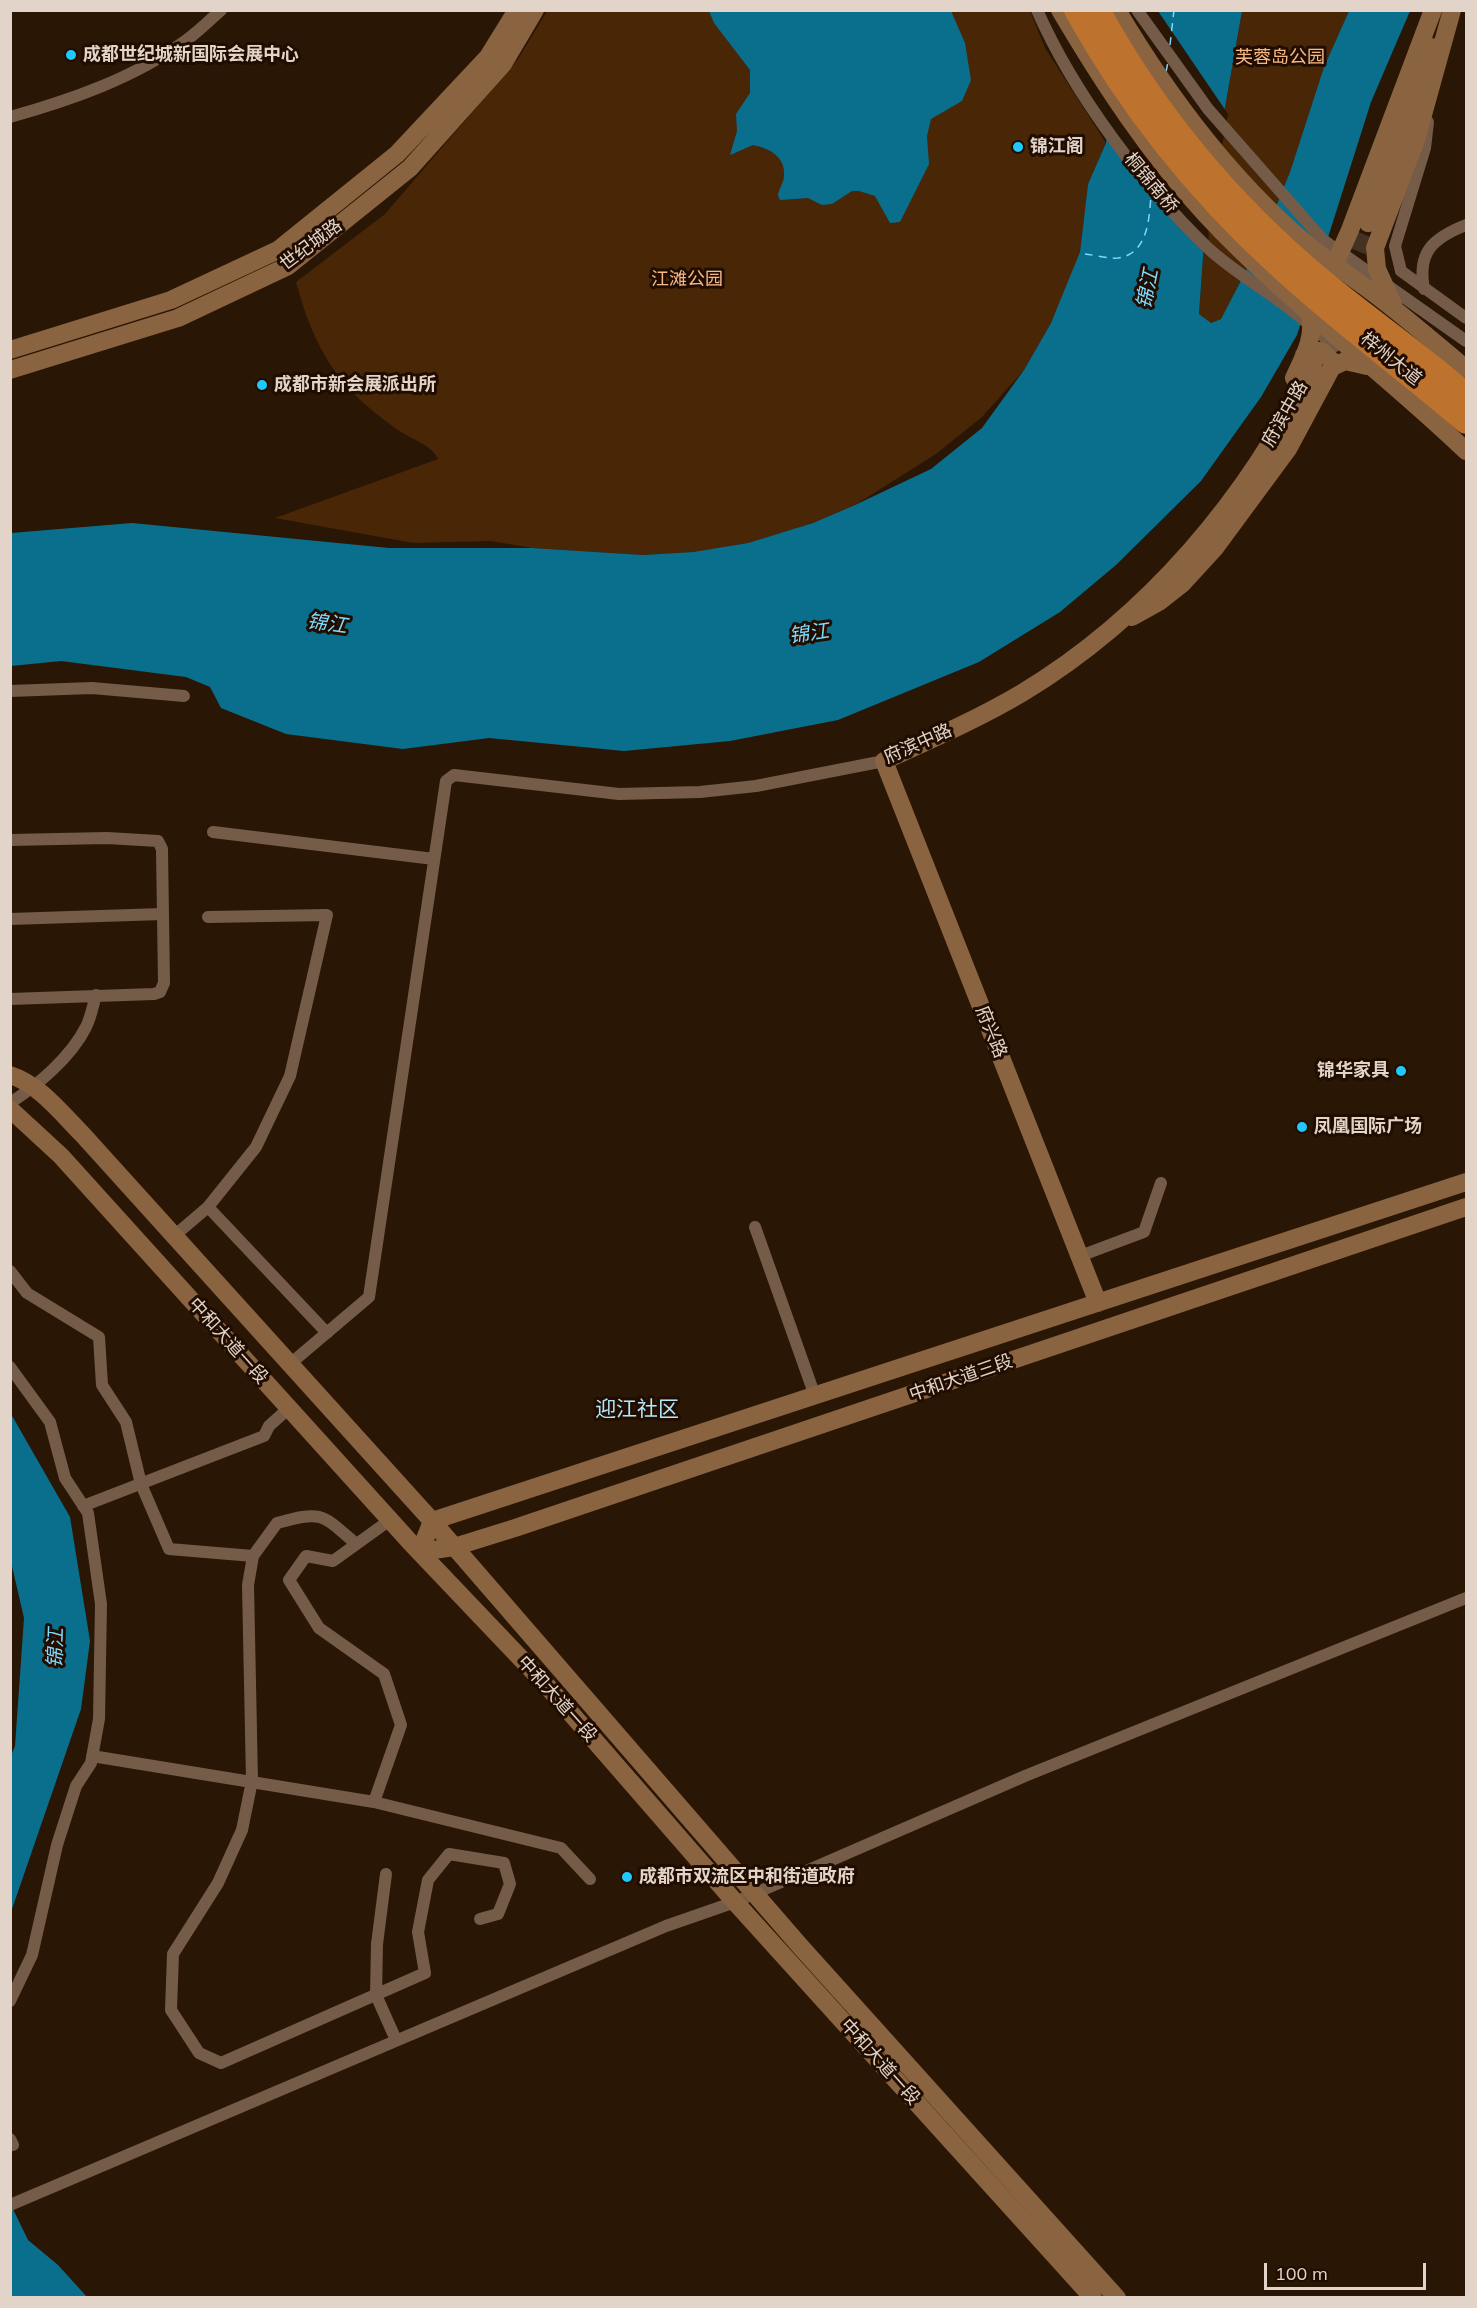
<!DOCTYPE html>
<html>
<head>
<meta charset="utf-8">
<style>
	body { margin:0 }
	#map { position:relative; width:1477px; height:2308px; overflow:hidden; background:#2a1605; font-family:Mulish,sans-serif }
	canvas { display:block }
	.frame { position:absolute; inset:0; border:12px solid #e2d4c9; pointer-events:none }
	.scale { position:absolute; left:1264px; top:2263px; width:162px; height:27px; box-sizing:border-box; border:3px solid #e2d4c9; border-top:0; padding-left:8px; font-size:18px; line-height:21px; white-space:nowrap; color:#e2d4c9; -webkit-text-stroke:4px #200d00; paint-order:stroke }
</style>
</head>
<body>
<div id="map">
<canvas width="1477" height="2308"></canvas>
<div class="frame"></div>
<div class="scale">100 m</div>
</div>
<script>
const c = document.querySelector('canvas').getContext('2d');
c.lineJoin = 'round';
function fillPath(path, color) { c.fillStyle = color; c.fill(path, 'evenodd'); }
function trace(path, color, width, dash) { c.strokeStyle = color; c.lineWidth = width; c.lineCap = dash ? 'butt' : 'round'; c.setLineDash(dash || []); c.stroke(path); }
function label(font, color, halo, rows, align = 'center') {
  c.font = font + ' Mulish,"Noto Sans SC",sans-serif'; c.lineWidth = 6; c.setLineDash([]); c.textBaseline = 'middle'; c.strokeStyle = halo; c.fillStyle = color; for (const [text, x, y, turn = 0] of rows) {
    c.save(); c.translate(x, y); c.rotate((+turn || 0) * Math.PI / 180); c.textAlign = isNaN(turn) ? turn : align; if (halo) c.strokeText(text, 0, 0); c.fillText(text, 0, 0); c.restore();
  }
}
const green = new Path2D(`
	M 547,11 L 1030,11 L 1045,48 L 1106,143 L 1088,184 L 1080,252 L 1074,272 L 1051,323 L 1024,370 L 982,417 L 936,454 L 855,505 L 813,523 L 748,543 L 693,552 L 643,555 L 532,548 L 491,541 L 413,543 L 275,518 L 438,459 C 431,444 412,440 398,430 C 339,389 315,352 296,282 L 385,214 L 518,59 Z
	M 1242,11 L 1349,11 L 1324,67 L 1290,172 L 1264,236 L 1221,319 L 1210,323 L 1199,314 L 1206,215 Z`);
const water = new Path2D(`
	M 709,11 L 951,11 L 965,43 L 971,80 L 962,101 L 931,119 L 927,136 L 929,164 L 900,222 L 890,223 L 875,196 L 859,191 L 852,191 L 832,204 L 822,205 L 808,198 L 780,200 L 778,195 C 779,189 784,182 784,176 C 786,157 769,148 753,145 L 730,155 L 737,131 L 736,114 L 750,93 L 750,70 L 714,23 Z
	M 1122,11 L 1242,11 L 1206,215 L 1199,314 L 1211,323 L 1221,319 L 1264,236 L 1290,172 L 1324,67 L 1349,11 L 1410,11 L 1371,102 L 1297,335 L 1261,397 L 1201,481 L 1116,565 L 1060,612 L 979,662 L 838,720 L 730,741 L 624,751 L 489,738 L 403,749 L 286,734 L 221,708 L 210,687 L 186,677 L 61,661 L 11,666 L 11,533 L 132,523 L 389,548 L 532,548 L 643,555 L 693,552 L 748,543 L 813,523 L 855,505 L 931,469 L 982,428 L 1024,370 L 1051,323 L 1080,252 L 1088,184 L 1106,143 Z
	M 11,1414 L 70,1517 L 90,1641 L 81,1709 L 11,1912 L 10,1758 L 15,1746 L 24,1618 L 11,1562 Z
	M 10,2203 L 28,2240 L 58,2265 L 87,2297 L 11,2297 Z`);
const pier = new Path2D(`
	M 1119,10 L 1158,11 L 1228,114 L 1209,215 L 1208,252 L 1105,129 Z`);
const ferry = new Path2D(`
	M 1170,45 L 1174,10
	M 1166,72 L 1168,62
	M 1153,179 L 1155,166
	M 1085,254 C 1095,255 1108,259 1118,258 C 1148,254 1149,219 1151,196`);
const secondaryTunnel = new Path2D(`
	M 1347,276 L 1368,223`);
const street = new Path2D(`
	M 1037,10 C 1074,94 1143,186 1209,249 C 1232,270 1258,285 1282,303 C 1301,316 1317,332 1335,346
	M 1137,10 L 1208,109 L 1323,240 L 1466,341
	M 10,117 C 71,100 134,78 185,41 C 198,32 209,21 221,10
	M 1428,122 L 1425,148 L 1395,246 L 1401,271 L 1466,318
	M 1424,289 C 1417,252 1433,238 1466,225
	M 10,691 L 92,688 L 184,696
	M 213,832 L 434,859
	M 10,840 L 107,838 L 158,841 L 162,849 L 164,983 L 160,992 L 154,994 L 10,999
	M 10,919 L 162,914
	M 10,1103 C 38,1085 71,1057 86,1027 C 91,1017 93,1005 96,995
	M 208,1207 L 327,1333
	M 755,1227 L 815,1396
	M 174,1236 L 208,1207 L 256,1147 L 290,1076 L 327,915 L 208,917
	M 1080,1256 L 1144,1232 L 1161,1183
	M 10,1271 L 27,1293 L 99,1337 L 102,1385 L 126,1422 L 141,1484 L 169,1549 L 253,1556 L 277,1523 C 322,1511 321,1513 356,1544
	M 290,1364 L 369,1297 L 446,781 L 454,775 L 619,794 L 700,792 L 756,786 L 884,761
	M 10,1367 L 50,1422 L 65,1478 L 88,1513 L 101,1604 L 99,1719 L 91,1763 L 76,1786 L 57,1845 L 32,1955 L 10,2001
	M 83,1506 L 264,1436 L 269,1426 L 289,1408
	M 253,1556 L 248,1585 L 252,1781 L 242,1830 L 218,1883 L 173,1954 L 171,2010 L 199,2053 L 221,2063 L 425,1973 L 418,1932 L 428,1880 L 449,1854 L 504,1863 L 510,1884 L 498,1914 L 480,1919
	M 92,1756 L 374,1802 L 561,1848 L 590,1879
	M 374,1802 L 401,1725 L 384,1674 L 319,1628 L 289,1580 L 306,1556 L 333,1561 L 390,1520
	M 386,1874 L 377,1944 L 376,1995 L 396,2040
	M 10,2139 L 13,2145
	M 10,2205 L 666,1926 L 735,1902 L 1025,1776 L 1466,1598`);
const secondary = new Path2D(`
	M 1060,10 C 1103,83 1149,153 1206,215 C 1286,301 1382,370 1466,451
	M 1117,10 C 1167,94 1228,176 1302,240 C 1323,258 1346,273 1368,289 C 1402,314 1434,342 1466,369
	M 1368,223 L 1432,47
	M 1334,266 L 1350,230 L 1433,10
	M 1393,304 L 1377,269 L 1375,248 L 1416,140 L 1452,10
	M 10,350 L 171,300 L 278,250 L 397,154 L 488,57 L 517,10
	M 1304,355 L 1309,351 L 1321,351 L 1331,360 L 1332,367
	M 10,370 L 178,318 L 288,266 L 410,168 L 503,64 L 535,10
	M 1294,378 C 1304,356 1315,338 1310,314
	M 1132,617 L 1159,602 L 1182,584 L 1215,548 L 1288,449 L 1332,367 L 1345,361 L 1367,366
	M 10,1075 C 39,1084 62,1114 83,1135 L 432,1521 L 800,1946 L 1117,2298
	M 10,1109 L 61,1156 L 410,1542 L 548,1687 L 735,1902 L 1093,2298
	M 1098,1303 L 884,761 C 930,740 978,719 1022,693 C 1148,617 1250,497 1313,365
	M 420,1552 L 432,1521 L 1466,1182
	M 420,1552 L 454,1547 L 515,1528 L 1466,1207`);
const highway = new Path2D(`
	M 1076,10 C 1129,106 1197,191 1278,265 C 1338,321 1405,369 1466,422
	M 1098,10 C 1154,112 1230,204 1320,279 C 1368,319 1420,354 1466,395`);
const markers = [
	[71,55,6,"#1fc9fd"],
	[1018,147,6,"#1fc9fd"],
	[262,385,6,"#1fc9fd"],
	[1401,1071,6,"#1fc9fd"],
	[1302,1127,6,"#1fc9fd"],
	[627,1877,6,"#1fc9fd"]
];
const poiNames = [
	["成都世纪城新国际会展中心",83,55],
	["锦江阁",1030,147],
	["成都市新会展派出所",274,385],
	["锦华家具",1389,1071,"right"],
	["凤凰国际广场",1314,1127],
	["成都市双流区中和街道政府",639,1877]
];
const parkNames = [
	["芙蓉岛公园",1280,58],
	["江滩公园",687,280]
];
const streetNames = [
	["桐锦南桥",1151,183,50],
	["世纪城路",311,245,-37],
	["梓州大道",1391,359,39],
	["府滨中路",1285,414,-60],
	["府滨中路",918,744,-24],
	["府兴路",991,1032,68],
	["中和大道一段",228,1341,48],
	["中和大道三段",961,1378,-19],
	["中和大道一段",557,1699,48],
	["中和大道一段",880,2062,48]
];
const waterNames = [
	["锦江",1148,289,-79],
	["锦江",327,624,8],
	["锦江",809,634,-8],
	["锦江",56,1648,-88]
];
const quarterNames = [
	["迎江社区",637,1410]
];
fillPath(green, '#482606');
fillPath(water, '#0a6f8d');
fillPath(pier, '#2a1605');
trace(ferry, '#80d9fd', 1.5, [8, 6]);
trace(secondaryTunnel, '#463222', 18, [18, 9]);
trace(street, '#745c49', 12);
trace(secondary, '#8a6341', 18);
trace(highway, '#bd722e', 24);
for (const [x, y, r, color] of markers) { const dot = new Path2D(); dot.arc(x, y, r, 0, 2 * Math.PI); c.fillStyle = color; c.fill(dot); trace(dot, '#200d00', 2); }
label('bold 18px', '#e2d4c9', '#200d00', poiNames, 'left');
label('18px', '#f8b886', '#200d00', parkNames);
label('18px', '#e2d4c9', '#200d00', streetNames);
label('italic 20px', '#80d9fd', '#200d00', waterNames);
label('21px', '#b3e6fc', '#200d00', quarterNames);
</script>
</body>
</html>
